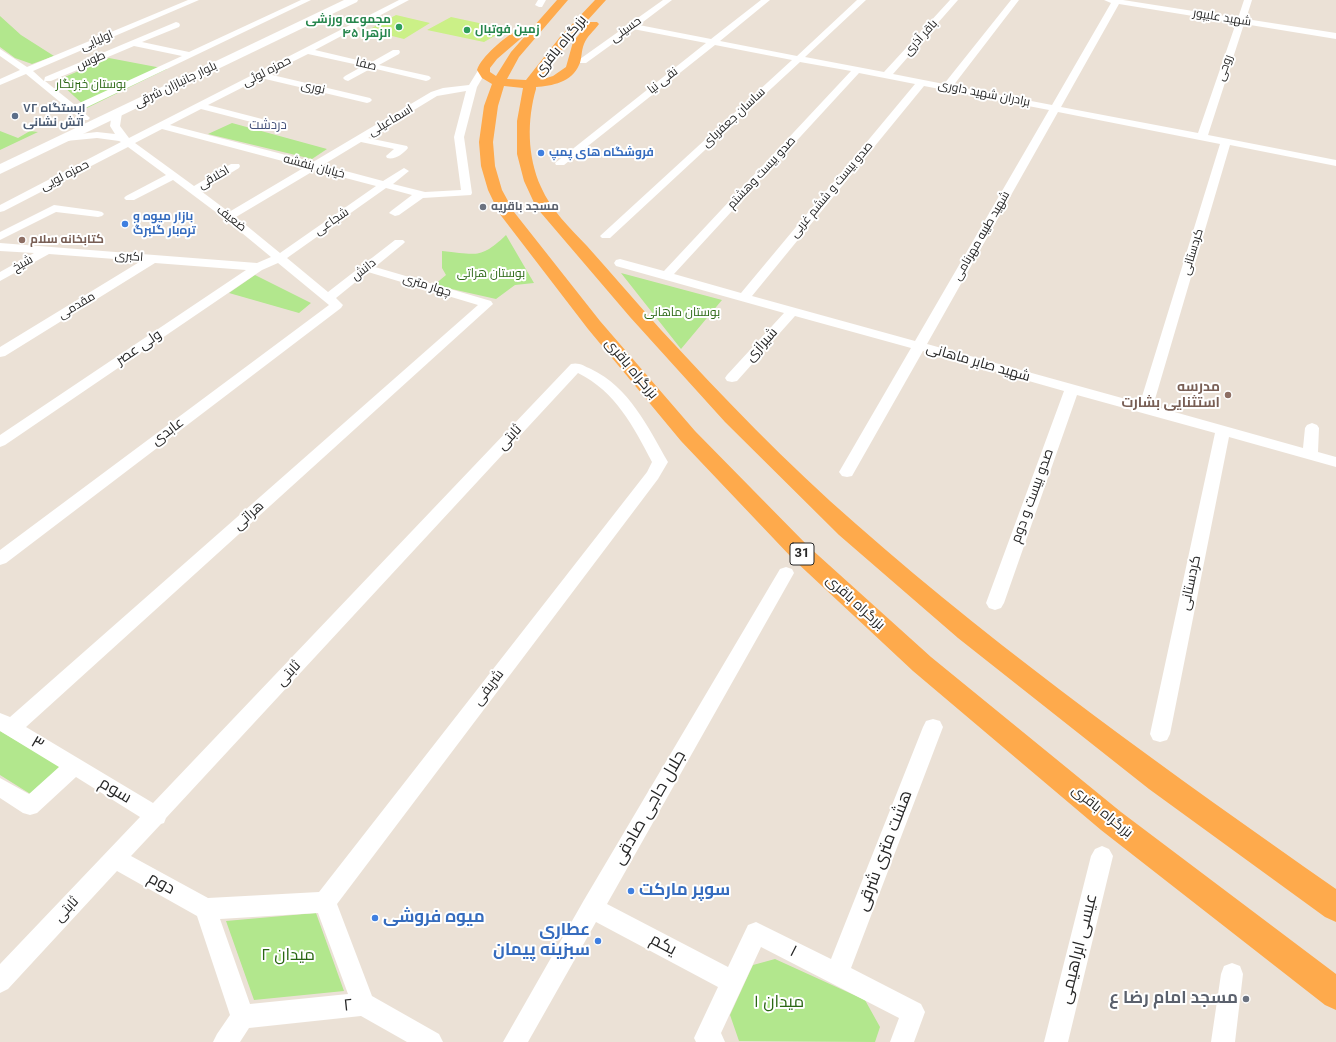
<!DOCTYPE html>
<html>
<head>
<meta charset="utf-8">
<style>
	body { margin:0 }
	canvas { display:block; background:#ebe1d6 }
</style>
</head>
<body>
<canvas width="1336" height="1042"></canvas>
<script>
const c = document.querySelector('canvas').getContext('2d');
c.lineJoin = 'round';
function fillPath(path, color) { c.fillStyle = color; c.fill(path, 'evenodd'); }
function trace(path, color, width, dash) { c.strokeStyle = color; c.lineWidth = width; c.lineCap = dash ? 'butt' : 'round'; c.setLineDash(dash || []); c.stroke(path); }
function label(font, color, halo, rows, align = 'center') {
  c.font = font + ' Roboto,Cairo,sans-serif'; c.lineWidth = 4; c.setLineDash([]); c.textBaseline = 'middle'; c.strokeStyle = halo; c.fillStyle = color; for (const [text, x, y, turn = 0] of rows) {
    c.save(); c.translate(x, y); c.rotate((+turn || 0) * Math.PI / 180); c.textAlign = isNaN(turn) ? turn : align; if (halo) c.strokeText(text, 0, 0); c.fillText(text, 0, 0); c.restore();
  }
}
const green = new Path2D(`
	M 0,16 L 21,35 L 54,56 L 32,64 L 15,58 L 0,47 Z
	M 109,58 L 167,69 L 87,108 L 62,85 L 60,79 Z
	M 232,123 L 327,149 L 312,159 L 208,134 Z
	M 0,131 L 18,138 L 30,131 L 38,132 L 0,150 Z
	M 506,235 L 534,283 L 515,285 L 496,299 L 434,285 L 446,275 L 442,268 L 442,251 C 476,254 480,260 506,235 Z
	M 621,273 L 722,300 L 681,349 Z
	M 255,275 L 311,303 L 299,313 L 229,293 Z
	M 0,731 L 62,767 L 32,795 L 0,775 Z
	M 316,913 L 344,991 L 254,1000 L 226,921 Z
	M 775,959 L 865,1000 L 880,1027 L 875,1042 L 739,1041 L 730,1015 L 753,965 Z`);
const pitch = new Path2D(`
	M 396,15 L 430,23 L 404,39 L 368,30 Z
	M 451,17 L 507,29 L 484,42 L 427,30 Z`);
const minor = new Path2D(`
	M 188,0 L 199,0 L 33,71 L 44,81 L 45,77 L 176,22 L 179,23 L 180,25 L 179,27 L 142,42 L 189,52 L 301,0 L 311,0 L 81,110 L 90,118 L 88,120 L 82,120 L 26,74 L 0,85 L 0,79 L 20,70 L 0,56 L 0,49 L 27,67 ZM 134,46 L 182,56 L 75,105 L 45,81 L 51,81 Z
	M 399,0 L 409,0 L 315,50 L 370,63 L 393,50 L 399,50 L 400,52 L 399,54 L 379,65 L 429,76 L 431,78 L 429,80 L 426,81 L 372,68 L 348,81 L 345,80 L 343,78 L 345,76 L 363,66 L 308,54 L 268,74 L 370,98 L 372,100 L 370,102 L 367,103 L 261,78 L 208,105 L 262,119 L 264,121 L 262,123 L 259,124 L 201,109 L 170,125 L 313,162 L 431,92 L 443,88 L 469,85 L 487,56 L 493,56 L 494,58 L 477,87 L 464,137 L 472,193 L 471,195 L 423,198 L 399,215 L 395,216 L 389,213 L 391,211 L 412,195 L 386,188 L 287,258 L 328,292 L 395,240 L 403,240 L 405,242 L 403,244 L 375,267 L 491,301 L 493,304 L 26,727 L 153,803 L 571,364 C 579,362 584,366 591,369 C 629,387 648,427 668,462 L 658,479 L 337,904 L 372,996 L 439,1034 L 443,1042 L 407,1042 L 361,1016 L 249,1028 L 240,1042 L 213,1042 L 217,1034 L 230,1015 L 197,916 L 117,871 L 8,989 L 0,993 L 0,964 L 140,817 L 76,777 L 37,813 L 30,815 L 23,813 L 0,798 L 0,778 L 29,794 L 59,767 L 0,731 L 0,713 L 10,717 L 478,305 L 368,272 L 336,298 L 343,305 L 341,308 L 6,563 L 0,565 L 0,550 L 329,305 L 278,263 L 262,270 L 5,445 L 0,447 L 0,435 L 246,270 L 155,263 L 5,356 L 0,357 L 0,347 L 141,261 L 49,254 L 0,281 L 0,272 L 34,253 L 0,251 L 0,243 L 257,263 L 271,257 L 225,219 L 173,180 L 134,200 L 126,200 L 124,198 L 126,196 L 166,175 L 128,147 L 4,211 L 0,212 L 0,205 L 121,142 L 119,141 L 97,138 L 66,141 L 61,138 L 62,136 L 97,132 L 115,134 L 110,126 L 112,113 L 117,110 L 122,113 L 120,126 L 129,138 ZM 466,91 L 454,137 L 461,190 L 425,192 L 393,184 L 409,171 L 404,168 L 383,181 L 323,165 L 361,142 L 394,149 L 386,156 L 387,158 C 395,160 403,154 408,148 L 407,146 L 368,138 L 437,96 ZM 162,129 L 305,167 L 229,212 L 201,191 L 239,168 L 240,166 L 239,164 L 231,164 L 194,186 L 135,143 ZM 315,170 L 376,186 L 280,253 L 236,217 ZM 578,373 C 616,392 633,426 652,462 L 647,472 L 319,892 L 208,898 L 131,856 L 161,824 L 164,823 L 166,818 ZM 318,913 L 348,994 L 250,1004 L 220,919 Z
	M 538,0 L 546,0 L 542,7 L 539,7 L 535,5 Z
	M 663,0 L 672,0 L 639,25 L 711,39 L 761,0 L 770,0 L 720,41 L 797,56 L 857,0 L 866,0 L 805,57 L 884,72 L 950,0 L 958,0 L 893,74 L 944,84 L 1011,0 L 1019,0 L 953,86 L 1052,105 L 1111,3 L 1104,0 L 1123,0 L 1238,18 L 1244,0 L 1252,0 L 1246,19 L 1336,33 L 1336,39 L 1244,24 L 1208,135 L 1336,160 L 1336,166 L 1230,145 L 1153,406 L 1303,448 L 1305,428 L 1307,425 L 1312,423 L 1317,425 L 1319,428 L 1318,452 L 1336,457 L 1336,467 L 1229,437 L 1170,734 L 1167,740 L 1160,742 L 1153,740 L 1150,734 L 1215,433 L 1077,395 L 1004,603 L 1001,608 L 995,610 L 989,608 L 986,603 L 1064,391 L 923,351 L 852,476 L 847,477 L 842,476 L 839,472 L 911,348 L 795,316 L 737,381 L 732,382 L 727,381 L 725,378 L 727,375 L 784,313 L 616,266 L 614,263 L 616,260 L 620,259 L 664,271 L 851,71 L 800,62 L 610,238 L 602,238 L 600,236 L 792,60 L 715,45 L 564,165 L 556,165 L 555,163 L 706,43 L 633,29 L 586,63 L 580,63 L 579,61 L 580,59 ZM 1119,4 L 1236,23 L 1198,133 L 1061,107 ZM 859,73 L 915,84 L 741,293 L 674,274 ZM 924,86 L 1049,110 L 915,341 L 752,296 ZM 1058,112 L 1220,144 L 1140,403 L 927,344 Z
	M 54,205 L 98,211 L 102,212 L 104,214 L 102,216 L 98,217 L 56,212 L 0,240 L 0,232 Z
	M 786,567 L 792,569 L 794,573 L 607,904 L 728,967 L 748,925 L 756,922 L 831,959 L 923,727 L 926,721 L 933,719 L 940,721 L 943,727 L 851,968 L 921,1004 L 925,1012 L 914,1042 L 890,1042 L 899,1018 L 761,947 L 721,1033 L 725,1042 L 696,1042 L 694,1038 L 718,987 L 596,922 L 528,1042 L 503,1042 L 584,900 L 780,569 Z
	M 1102,846 L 1109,849 L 1113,856 L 1068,1042 L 1044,1042 L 1091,856 L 1095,849 Z
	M 1232,963 L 1240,966 L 1243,974 L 1235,1042 L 1211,1042 L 1221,974 L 1224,966 Z`);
const secondary = new Path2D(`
	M 344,0 L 358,0 L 357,2 L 0,174 L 0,164 Z`);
const trunk = new Path2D(`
	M 557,0 L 568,0 L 519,57 L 507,79 L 526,80 L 560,37 L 595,0 L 606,0 L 568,42 L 540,80 L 553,76 L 566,67 L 573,42 L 589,22 L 597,22 L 599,24 C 594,31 587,36 584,44 C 581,51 582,59 579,65 C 572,82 552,86 536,87 L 536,89 C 527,120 527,156 541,187 C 551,210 570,228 587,246 C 612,274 636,302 661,330 C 723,397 787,464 856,524 C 1007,657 1172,774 1336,889 L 1336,922 L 1325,917 L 1149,789 L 958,638 L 839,535 L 725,422 L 630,317 L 536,207 L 524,181 L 517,154 L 517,121 L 523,88 L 504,86 L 498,106 L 493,142 L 495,166 L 502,190 L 514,212 L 600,321 L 695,431 L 809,547 L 931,657 L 1121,812 L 1336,974 L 1336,1010 L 1325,1005 L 1101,830 L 913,671 L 793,559 L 681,441 L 588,329 L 499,213 L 488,190 L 481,166 L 479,142 L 484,106 L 492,84 L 482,78 L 477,70 C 481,57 505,37 517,30 C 520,28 523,29 526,30 L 528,32 L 526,34 L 497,59 L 490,68 L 490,72 L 496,76 L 511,52 Z`);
const markers = [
	[399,27,4,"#2e9e5b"],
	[467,30,4,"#2e9e5b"],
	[15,116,4,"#5c6f8a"],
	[541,153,4,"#3f7fe0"],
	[483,207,4,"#6b7280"],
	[125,224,4,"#3f7fe0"],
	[22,240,4,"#8d6e63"],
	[1228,395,4,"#8d6e63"],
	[631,891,4,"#3f7fe0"],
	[375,918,4,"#3f7fe0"],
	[598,941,4,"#3f7fe0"],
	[1246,999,4,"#6b7280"]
];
const farStreetnames = [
	["شهید علیپور",1222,18,9],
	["حسینی",626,30,-36],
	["باقر آذری",921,38,-48],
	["اولیایی",97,41,-23],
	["طوس",91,61,-23],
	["صفا",366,65,13],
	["روحی",1225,68,-71],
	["حمزه لوئی",267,72,-27],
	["نقی نیا",663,81,-38],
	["بلوار جانبازان شرقی",176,85,-26],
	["نوری",313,88,13],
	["برادران شهید داوری",984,94,11],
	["ساسان جعفربای",734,118,-43],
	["اسماعیلی",391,121,-31],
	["خیابان بنفشه",314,167,15],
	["صدو بیست وهشتم",762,173,-47],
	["حمزه لویی",65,176,-27],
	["اخلاقی",214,178,-30],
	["صدو بیست و ششم غربی",832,190,-50],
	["ضعیف",231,219,38],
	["شجاعی",332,222,-34],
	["شهید طیبه مهرنامی",982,236,-60],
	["کردستانی",1193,252,-73],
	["اکبری",129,257,4],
	["شیخ",23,264,-29],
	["دانش",364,270,-38],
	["چهار متری",427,286,17],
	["مقدمی",77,306,-31]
];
const farLeisurenames = [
	["مجموعه ورزشی",391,20],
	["الزهرا ۴۵",391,34],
	["زمین فوتبال",475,30,"left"]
];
const farParknames = [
	["بوستان خبرنگار",91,85],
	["بوستان هراتی",491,274],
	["بوستان ماهانی",682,313]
];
const farServicenames = [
	["ایستگاه ۷۲",23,109],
	["آتش نشانی",23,123]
];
const farShopnames = [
	["فروشگاه های پمپ",549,153],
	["بازار میوه و",133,217],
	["تره‌بار گلبرگ",133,231]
];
const farWorshipnames = [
	["مسجد باقریه",491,207]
];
const farEducationnames = [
	["کتابخانه سلام",30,240]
];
const farNeighbourhoodnames = [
	["دردشت",268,126]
];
const shields = [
	[802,554,24]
];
const shieldNames = [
	["31",802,554]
];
const streetNames = [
	["بزرگراه باقری",561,46,-51],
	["شیرازی",762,345,-48],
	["ولی عصر",139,348,-34],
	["شهید صابر ماهانی",978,363,16],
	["بزرگراه باقری",631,369,50],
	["عابدی",168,432,-37],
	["ثابتی",510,438,-47],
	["صدو بیست و دوم",1033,496,-70],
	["هراتی",249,516,-42],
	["کردستانی",1191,583,-78],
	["بزرگراه باقری",855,603,42],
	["ثابتی",289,674,-47],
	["شریفی",489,688,-53],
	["بزرگراه باقری",1102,812,39],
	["ثابتی",67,910,-47]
];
const educationNames = [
	["مدرسه",1220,387],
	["استثنایی بشارت",1220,403]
];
const nearStreetnames = [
	["۳",37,744,31],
	["سوم",115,791,31],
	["جلال حاجی صادقی",650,808,-60],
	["هشت متری شرقی",885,851,-69],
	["دوم",161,884,29],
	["یکم",663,945,28],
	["عیسی ابراهیمی",1079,949,-76],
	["۱",793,952,27],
	["۲",348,1006,-6]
];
const nearShopnames = [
	["سوپر مارکت",639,891],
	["میوه فروشی",383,918],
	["عطاری",590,931,"right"],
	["سبزینه پیمان",590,951,"right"]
];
const nearParknames = [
	["میدان ۲",288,956],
	["میدان ۱",779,1003]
];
const nearWorshipnames = [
	["مسجد امام رضا ع",1238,999]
];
fillPath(green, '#b2e78d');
fillPath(pitch, '#cbf087');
fillPath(minor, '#fff');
fillPath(secondary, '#fff');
fillPath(trunk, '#feaa4c');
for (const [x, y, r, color] of markers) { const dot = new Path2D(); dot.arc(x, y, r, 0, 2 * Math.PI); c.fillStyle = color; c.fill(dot); trace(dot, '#fff', 1.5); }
label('12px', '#272727', '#fff', farStreetnames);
label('bold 12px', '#27864d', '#fff', farLeisurenames, 'right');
label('12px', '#2a6713', '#fff', farParknames);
label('bold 12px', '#4e5e75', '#fff', farServicenames, 'left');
label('bold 12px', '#366cbe', '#fff', farShopnames, 'left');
label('bold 12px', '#5b616d', '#fff', farWorshipnames, 'left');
label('bold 12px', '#785e54', '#fff', farEducationnames, 'left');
label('13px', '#44517a', '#fff', farNeighbourhoodnames);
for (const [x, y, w] of shields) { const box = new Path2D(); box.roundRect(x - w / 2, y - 11, w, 22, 3); c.fillStyle = '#fff'; c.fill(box); trace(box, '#272727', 1); }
label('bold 13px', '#272727', null, shieldNames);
label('14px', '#272727', '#fff', streetNames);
label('bold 14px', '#785e54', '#fff', educationNames, 'right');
label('17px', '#272727', '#fff', nearStreetnames);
label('bold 17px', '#366cbe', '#fff', nearShopnames, 'left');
label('17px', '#2a6713', '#fff', nearParknames);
label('bold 17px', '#5b616d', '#fff', nearWorshipnames, 'right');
</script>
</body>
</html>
